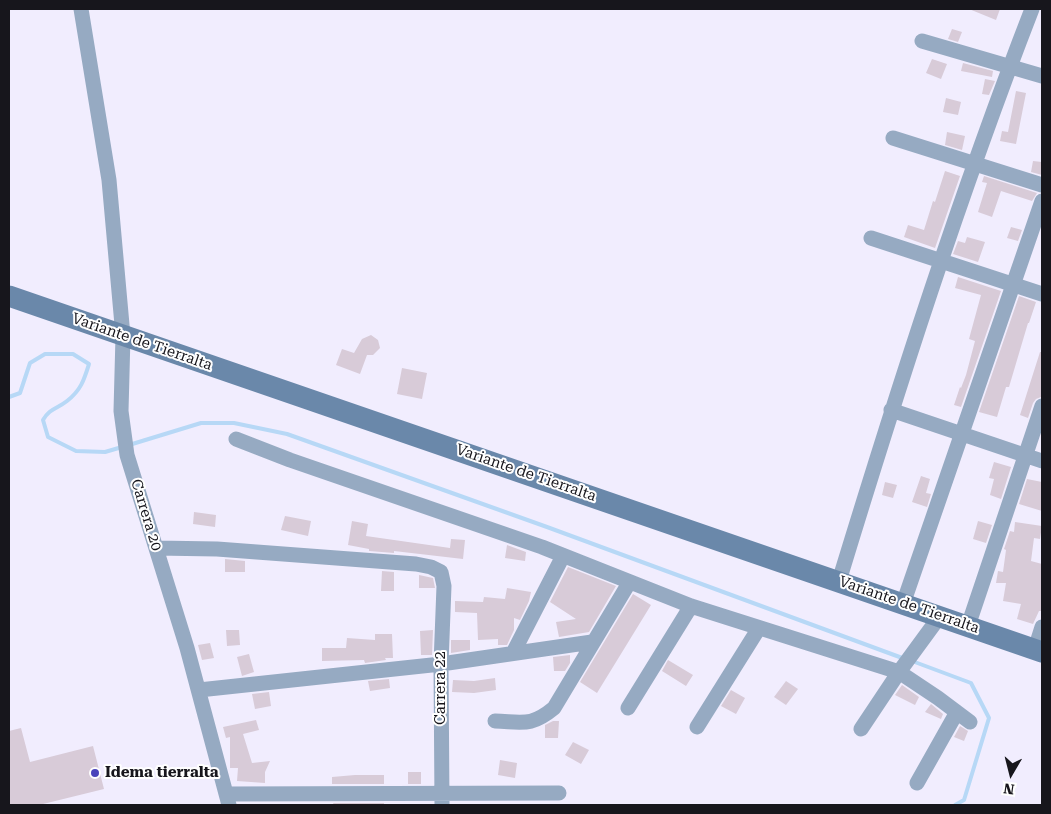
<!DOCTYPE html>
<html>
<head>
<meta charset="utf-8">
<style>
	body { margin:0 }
	#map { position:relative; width:1051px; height:814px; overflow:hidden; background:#f1edfe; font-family:"Roboto Serif",serif }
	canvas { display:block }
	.frame { position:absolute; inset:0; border:10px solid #17161c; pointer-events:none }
	.north { position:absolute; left:986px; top:749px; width:50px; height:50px; -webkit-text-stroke:4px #fff; paint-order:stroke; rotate:188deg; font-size:14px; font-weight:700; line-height:20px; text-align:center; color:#17161c }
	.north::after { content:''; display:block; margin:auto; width:18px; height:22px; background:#17161c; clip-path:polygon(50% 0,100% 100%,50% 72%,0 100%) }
</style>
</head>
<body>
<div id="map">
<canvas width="1051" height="814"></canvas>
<div class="frame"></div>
<div class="north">N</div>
</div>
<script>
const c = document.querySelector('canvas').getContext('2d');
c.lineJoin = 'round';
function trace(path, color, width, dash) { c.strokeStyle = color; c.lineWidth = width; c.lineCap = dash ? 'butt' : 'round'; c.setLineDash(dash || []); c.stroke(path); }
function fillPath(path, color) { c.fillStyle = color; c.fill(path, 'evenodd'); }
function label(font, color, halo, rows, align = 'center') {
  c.font = font + ' "Roboto Serif",serif'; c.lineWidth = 4; c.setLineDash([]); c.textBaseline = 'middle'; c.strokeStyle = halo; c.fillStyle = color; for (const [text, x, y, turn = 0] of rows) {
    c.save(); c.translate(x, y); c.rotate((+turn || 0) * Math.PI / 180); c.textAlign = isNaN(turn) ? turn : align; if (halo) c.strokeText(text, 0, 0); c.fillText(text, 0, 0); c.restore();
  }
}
const stream = new Path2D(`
	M 9,397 L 20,393 L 30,363 L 45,354 L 73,354 L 89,364 C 84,380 81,390 67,401 C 57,409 50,408 43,420 L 48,437 L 76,451 L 105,452 L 122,447
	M 129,445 L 201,423 L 234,423 L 287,434 L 547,527 L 905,659
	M 912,661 L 971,683 L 989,718 L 964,800 L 955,805`);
const building = new Path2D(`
	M 969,9 L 1000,9 L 996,20 Z
	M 952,29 L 962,32 L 958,42 L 948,39 Z
	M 932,59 L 947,64 L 941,79 L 926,73 Z
	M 963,63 L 993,71 L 992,77 L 961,71 Z
	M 985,79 L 995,81 L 989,95 L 982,94 Z
	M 1016,91 L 1026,93 L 1016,144 L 1000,141 L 1002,131 L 1008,132 Z
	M 946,98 L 961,102 L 958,115 L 943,112 Z
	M 947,132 L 965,136 L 962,150 L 945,145 Z
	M 1033,161 L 1042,162 L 1042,175 L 1031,172 Z
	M 945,171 L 960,176 L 935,248 L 904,237 L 908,225 L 924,230 L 933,201 L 935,202 Z
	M 984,176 L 1037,193 L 1032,201 L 1001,191 L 992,217 L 978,212 L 987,183 L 982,182 Z
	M 1011,227 L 1022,230 L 1018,241 L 1007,238 Z
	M 967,237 L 985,242 L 978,262 L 953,254 L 958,241 L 965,243 Z
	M 958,277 L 1001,291 L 961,407 L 954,405 L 960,387 L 961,388 L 966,375 L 975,341 L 969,339 L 981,295 L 955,288 Z
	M 1019,296 L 1036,302 L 1029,323 L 1028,323 L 1009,387 L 1006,387 L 997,417 L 979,412 Z
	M 371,335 L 378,340 L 380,348 L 373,355 L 367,355 L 360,374 L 336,365 L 342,349 L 354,353 L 362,339 Z
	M 1040,352 L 1042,352 L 1042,393 L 1041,397 L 1036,399 L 1033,403 L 1028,418 L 1020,415 Z
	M 402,368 L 427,373 L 422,399 L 397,394 Z
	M 994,462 L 1011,467 L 1001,499 L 990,495 L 994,479 L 989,478 Z
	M 921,476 L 930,479 L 926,493 L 931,494 L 927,507 L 912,502 Z
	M 1027,479 L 1042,482 L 1042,511 L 1019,504 Z
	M 885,482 L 897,485 L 893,498 L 882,495 Z
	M 194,512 L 216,515 L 215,527 L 193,524 Z
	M 285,516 L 311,521 L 308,536 L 281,530 Z
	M 352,521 L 368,524 L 366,536 L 450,548 L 451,539 L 465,540 L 463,559 L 394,551 L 394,553 L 369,551 L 369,549 L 348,545 Z
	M 978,521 L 992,525 L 986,543 L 973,539 Z
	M 1015,522 L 1042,526 L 1040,539 L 1034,538 L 1031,561 L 1042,564 L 1042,611 L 1039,611 L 1033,624 L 1017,619 L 1021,604 L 1003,601 L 1006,583 L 996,583 L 998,571 L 1003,572 L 1006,550 L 1004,549 L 1010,531 L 1014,532 Z
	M 507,545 L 526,552 L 525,561 L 505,558 Z
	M 225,559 L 245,561 L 245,572 L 225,572 Z
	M 568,567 L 616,586 L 589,632 L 559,637 L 556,622 L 576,619 L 550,602 Z
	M 382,571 L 394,572 L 394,591 L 381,591 Z
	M 419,575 L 433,578 L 435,588 L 419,588 Z
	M 507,588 L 531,592 L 529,601 L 520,620 L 514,618 L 514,630 L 507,645 L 498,645 L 498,639 L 478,640 L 477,613 L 455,612 L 455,601 L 483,602 L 484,597 L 505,599 Z
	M 633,594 L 651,605 L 597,693 L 580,682 Z
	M 226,630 L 239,630 L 240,645 L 227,646 Z
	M 433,630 L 432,655 L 421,655 L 420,631 Z
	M 375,634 L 392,634 L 393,658 L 385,658 L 386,660 L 365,663 L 364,660 L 322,661 L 322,648 L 346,648 L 347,638 L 375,640 Z
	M 451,640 L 470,640 L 470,650 L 451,653 Z
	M 210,643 L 214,658 L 202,660 L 198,645 Z
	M 249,654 L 254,672 L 242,676 L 237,657 Z
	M 570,655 L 570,663 L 565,671 L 554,671 L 553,657 Z
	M 668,660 L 693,675 L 686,686 L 662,671 Z
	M 495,678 L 496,690 L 474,693 L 452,692 L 453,680 L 474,681 Z
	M 389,679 L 390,688 L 370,691 L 368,681 Z
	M 786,681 L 798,689 L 786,705 L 774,697 Z
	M 902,685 L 919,697 L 915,705 L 895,695 Z
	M 731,690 L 745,698 L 736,714 L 721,706 Z
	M 269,692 L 271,706 L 255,709 L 252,694 Z
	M 931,704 L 943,714 L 941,719 L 925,712 Z
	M 256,720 L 259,730 L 243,734 L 252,763 L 270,761 L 265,772 L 265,783 L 237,781 L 238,768 L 230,768 L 230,737 L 226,738 L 223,727 Z
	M 553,721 L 559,721 L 558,738 L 545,738 L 545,725 Z
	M 960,726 L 968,731 L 964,741 L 954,737 Z
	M 21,728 L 30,762 L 93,746 L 104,789 L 39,805 L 9,805 L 9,731 Z
	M 573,742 L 589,750 L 581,764 L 565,755 Z
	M 500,760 L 517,763 L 515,778 L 498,775 Z
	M 408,772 L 421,772 L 421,784 L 408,784 Z
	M 355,775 L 384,775 L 384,784 L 332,784 L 332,777 Z
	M 333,803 L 384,803 L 384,805 L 334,805 Z`);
const minor = new Path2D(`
	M 81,9 L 109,180 L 123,336 L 121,411 L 127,455 L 187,648 L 229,805
	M 922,41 L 1042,76
	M 893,138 L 1042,185
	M 871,238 L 1042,294
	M 891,410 L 1042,461
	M 236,439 L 290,460 L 542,547 L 691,606 L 899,672 L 938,698 L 970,722
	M 156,548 L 217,549 L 416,564 L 431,567 L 441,572 L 444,586 L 441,664 L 442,805
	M 839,581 C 898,388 959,197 1032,9
	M 903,604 L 1042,201
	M 968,626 L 1042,406
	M 1035,649 L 1042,627
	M 513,653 L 563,556
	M 199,690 L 441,664 L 592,642
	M 628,708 L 691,606
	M 495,721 C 523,722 531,727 554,708 L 629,583
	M 697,727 L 759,628
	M 861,729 L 899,672 L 940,616
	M 917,783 L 957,712
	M 227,794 L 559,793`);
const secondary = new Path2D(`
	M 9,296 L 1042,652`);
const markers = [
	[95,773,5,"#4a44bb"]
];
const streetNames = [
	["Variante de Tierralta",142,342,19],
	["Variante de Tierralta",526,473,19],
	["Carrera 20",146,515,73],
	["Variante de Tierralta",909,605,19],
	["Carrera 22",441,688,-90]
];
const poiNames = [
	["Idema tierralta",105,773]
];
trace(stream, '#b7d8f6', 4);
fillPath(building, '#d8cbd8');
trace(minor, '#96aac2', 15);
trace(secondary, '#6a88aa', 21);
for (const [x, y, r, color] of markers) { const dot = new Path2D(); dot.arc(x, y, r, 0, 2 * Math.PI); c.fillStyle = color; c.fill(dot); trace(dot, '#fff', 2); }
label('15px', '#17161c', '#fff', streetNames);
label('bold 15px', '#17161c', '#fff', poiNames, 'left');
</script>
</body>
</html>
